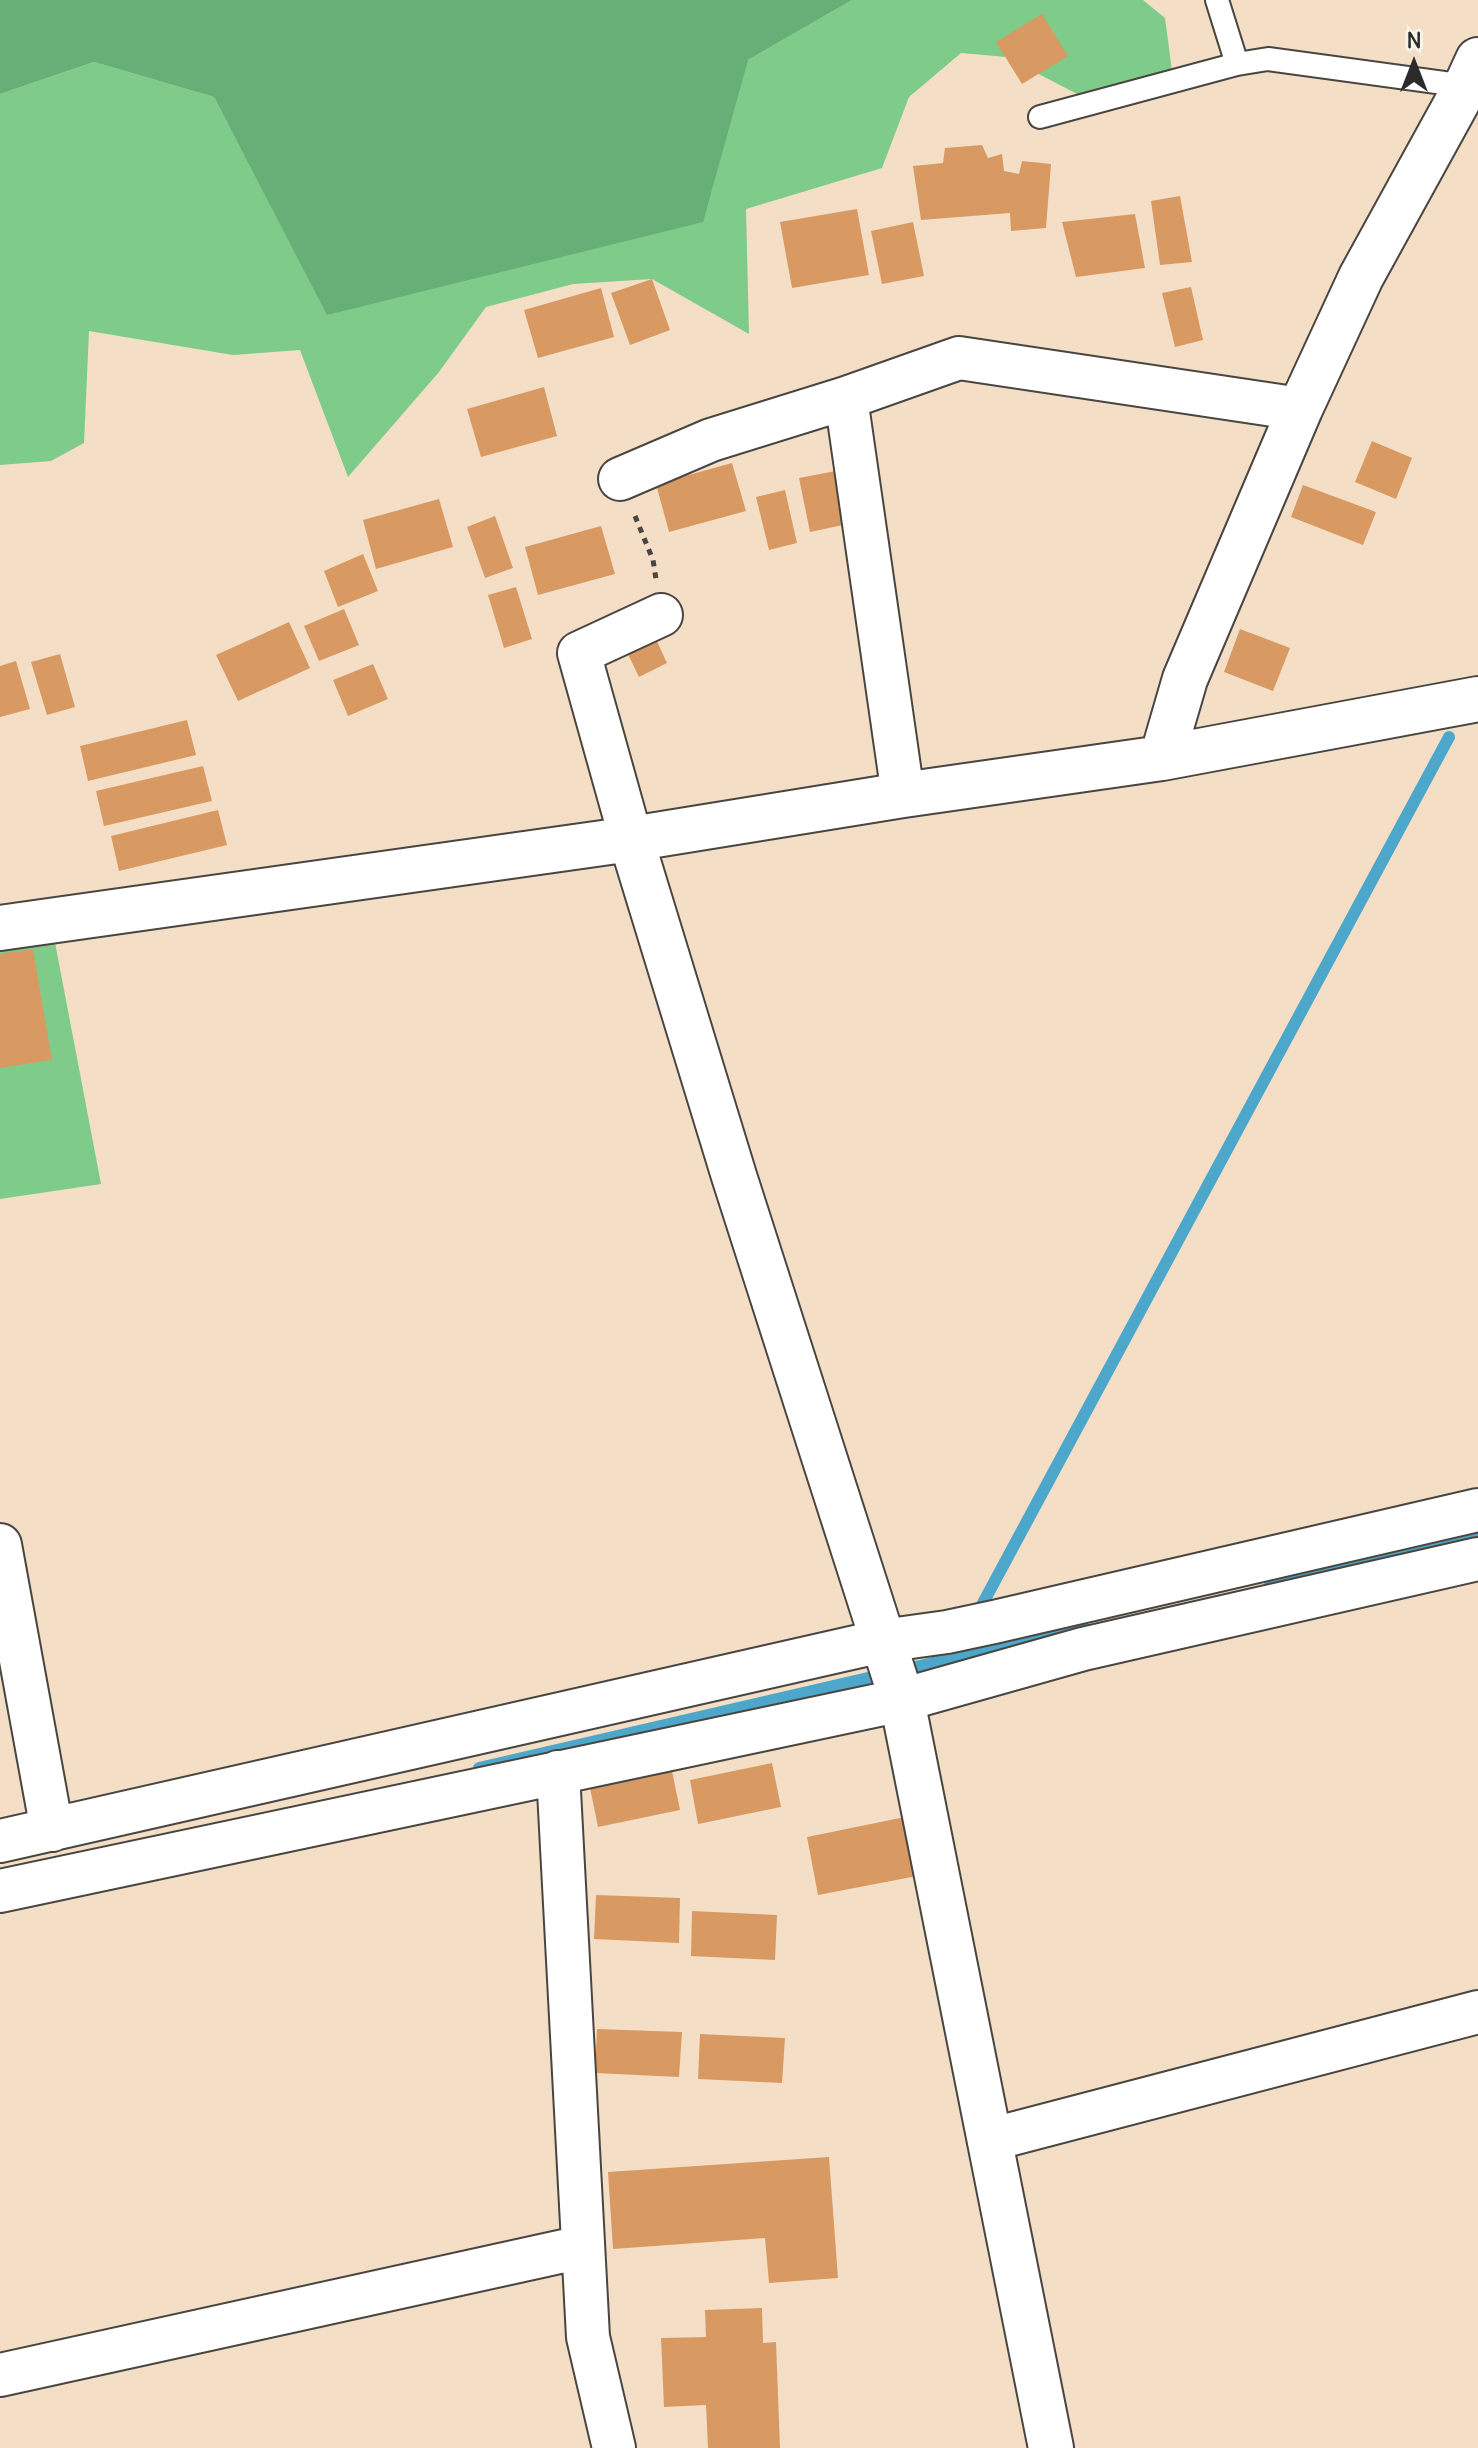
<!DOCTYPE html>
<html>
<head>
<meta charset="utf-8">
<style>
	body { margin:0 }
	#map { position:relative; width:1478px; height:2448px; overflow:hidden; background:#f4dfc6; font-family:Delius,sans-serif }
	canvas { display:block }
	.north { position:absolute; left:1374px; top:24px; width:80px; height:80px; -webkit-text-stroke:6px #f7f3e8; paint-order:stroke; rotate:0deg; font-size:22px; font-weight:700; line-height:32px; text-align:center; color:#2b2b2b }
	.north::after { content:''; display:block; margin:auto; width:28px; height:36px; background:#2b2b2b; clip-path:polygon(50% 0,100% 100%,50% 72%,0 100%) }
</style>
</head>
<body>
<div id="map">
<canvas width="1478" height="2448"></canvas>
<div class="north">N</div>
</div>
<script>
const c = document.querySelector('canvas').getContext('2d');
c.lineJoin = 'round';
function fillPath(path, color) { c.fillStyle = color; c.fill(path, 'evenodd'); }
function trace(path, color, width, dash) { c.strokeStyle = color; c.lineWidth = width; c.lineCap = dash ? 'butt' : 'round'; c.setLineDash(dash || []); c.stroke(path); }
const green = new Path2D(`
	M 852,0 L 1143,0 L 1165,18 L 1172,71 L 1079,95 L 1006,57 L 961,53 L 909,97 L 882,168 L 746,209 L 749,334 L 652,279 L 573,284 L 486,307 L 439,372 L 348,477 L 300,350 L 233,355 L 89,331 L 84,443 L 51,461 L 0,465 L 0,94 L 94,62 L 214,97 L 328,315 L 748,60 Z
	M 53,932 L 101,1184 L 0,1199 L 0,941 Z`);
const forest = new Path2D(`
	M 0,0 L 852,0 L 748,60 L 703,222 L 327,315 L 214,97 L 94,62 L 0,94 Z`);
const stream = new Path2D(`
	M 1270,1585 L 1478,1537
	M 976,1616 L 1449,737
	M 479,1768 L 1084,1628`);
const building = new Path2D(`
	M 1042,14 L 1068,56 L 1022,84 L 996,42 Z
	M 982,145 L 988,158 L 1002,154 L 1004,171 L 1019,174 L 1022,161 L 1051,164 L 1046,228 L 1011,231 L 1010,213 L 921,220 L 913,166 L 943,163 L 945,148 Z
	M 1180,196 L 1192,262 L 1160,265 L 1151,201 Z
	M 857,209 L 869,275 L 792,288 L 780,222 Z
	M 1135,214 L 1145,268 L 1076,277 L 1062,222 Z
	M 913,222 L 924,276 L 882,284 L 871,231 Z
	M 652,279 L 670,330 L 630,345 L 611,293 Z
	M 1191,287 L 1203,340 L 1175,347 L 1162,293 Z
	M 601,288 L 614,337 L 538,358 L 524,310 Z
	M 544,387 L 557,436 L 481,457 L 467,409 Z
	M 1372,441 L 1412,458 L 1396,499 L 1355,482 Z
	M 732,463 L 746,511 L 669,532 L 656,484 Z
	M 841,470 L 852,523 L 810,532 L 799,478 Z
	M 1303,485 L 1376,512 L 1363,545 L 1291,517 Z
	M 785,490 L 797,543 L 769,550 L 756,497 Z
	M 439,499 L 453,547 L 376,569 L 363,520 Z
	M 495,516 L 513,568 L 485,578 L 467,527 Z
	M 601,526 L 615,574 L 538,595 L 525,547 Z
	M 363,554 L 378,591 L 338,607 L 324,571 Z
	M 516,587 L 532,639 L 504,648 L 488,595 Z
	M 344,609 L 359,645 L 319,661 L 304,626 Z
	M 289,622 L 310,668 L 238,701 L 216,655 Z
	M 1240,629 L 1290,648 L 1273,691 L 1224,672 Z
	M 654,635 L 667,663 L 639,677 L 625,648 Z
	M 60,654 L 75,707 L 47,715 L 31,662 Z
	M 16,661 L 30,709 L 0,717 L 0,666 Z
	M 373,664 L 388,699 L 348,716 L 333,680 Z
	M 187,720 L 196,755 L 88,781 L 80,746 Z
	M 203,766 L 212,801 L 104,826 L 96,791 Z
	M 218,810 L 227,845 L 119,871 L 111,836 Z
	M 33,949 L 52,1060 L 0,1068 L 0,954 Z
	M 772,1763 L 781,1807 L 698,1824 L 690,1780 Z
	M 671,1766 L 680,1810 L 598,1827 L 589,1783 Z
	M 905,1817 L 917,1876 L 818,1895 L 807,1837 Z
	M 596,1895 L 680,1898 L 679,1943 L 594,1939 Z
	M 692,1911 L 777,1915 L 775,1960 L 691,1956 Z
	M 597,2029 L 682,2032 L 679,2077 L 595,2073 Z
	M 700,2034 L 785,2038 L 782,2083 L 698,2079 Z
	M 829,2157 L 838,2278 L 769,2283 L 765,2238 L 613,2249 L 608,2172 Z
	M 762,2308 L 763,2343 L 776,2342 L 780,2448 L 708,2448 L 706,2405 L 664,2407 L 661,2338 L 706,2337 L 705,2310 Z`);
const path = new Path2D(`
	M 635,516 L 653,560 L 656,579`);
const lane = new Path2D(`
	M 1217,0 L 1237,64
	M 1040,117 L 1237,64 L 1268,59 L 1466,86`);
const street = new Path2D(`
	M 620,479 L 711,440 L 846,398
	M 903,795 L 846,398 L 959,358 L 1300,409
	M 631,839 L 579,653 L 661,615
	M 0,1545 L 52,1830
	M 558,1772 L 588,2337 L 614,2448
	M 0,1841 L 882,1641 L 947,1632 L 994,1622 L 1478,1510
	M 0,1891 L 902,1700 L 1083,1649 L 1478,1559
	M 989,2140 L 1478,2012
	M 0,2375 L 582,2247`);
const secondary = new Path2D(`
	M 1162,758 L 1185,679 L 1300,409 L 1361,277 L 1466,86 L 1478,60
	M 631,839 L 734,1176 L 902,1700 L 1051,2448
	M 0,928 L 631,839 L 903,795 L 1162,758 L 1478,699`);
fillPath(green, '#7ecb8a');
fillPath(forest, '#66af76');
trace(stream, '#4ca7ca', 12);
fillPath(building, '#d89a62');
trace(lane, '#494642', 26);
trace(street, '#494642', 46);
trace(secondary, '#494642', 48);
trace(path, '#494642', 5, [6, 6]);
trace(lane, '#fff', 22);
trace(street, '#fff', 42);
trace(secondary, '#fff', 44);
</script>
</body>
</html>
